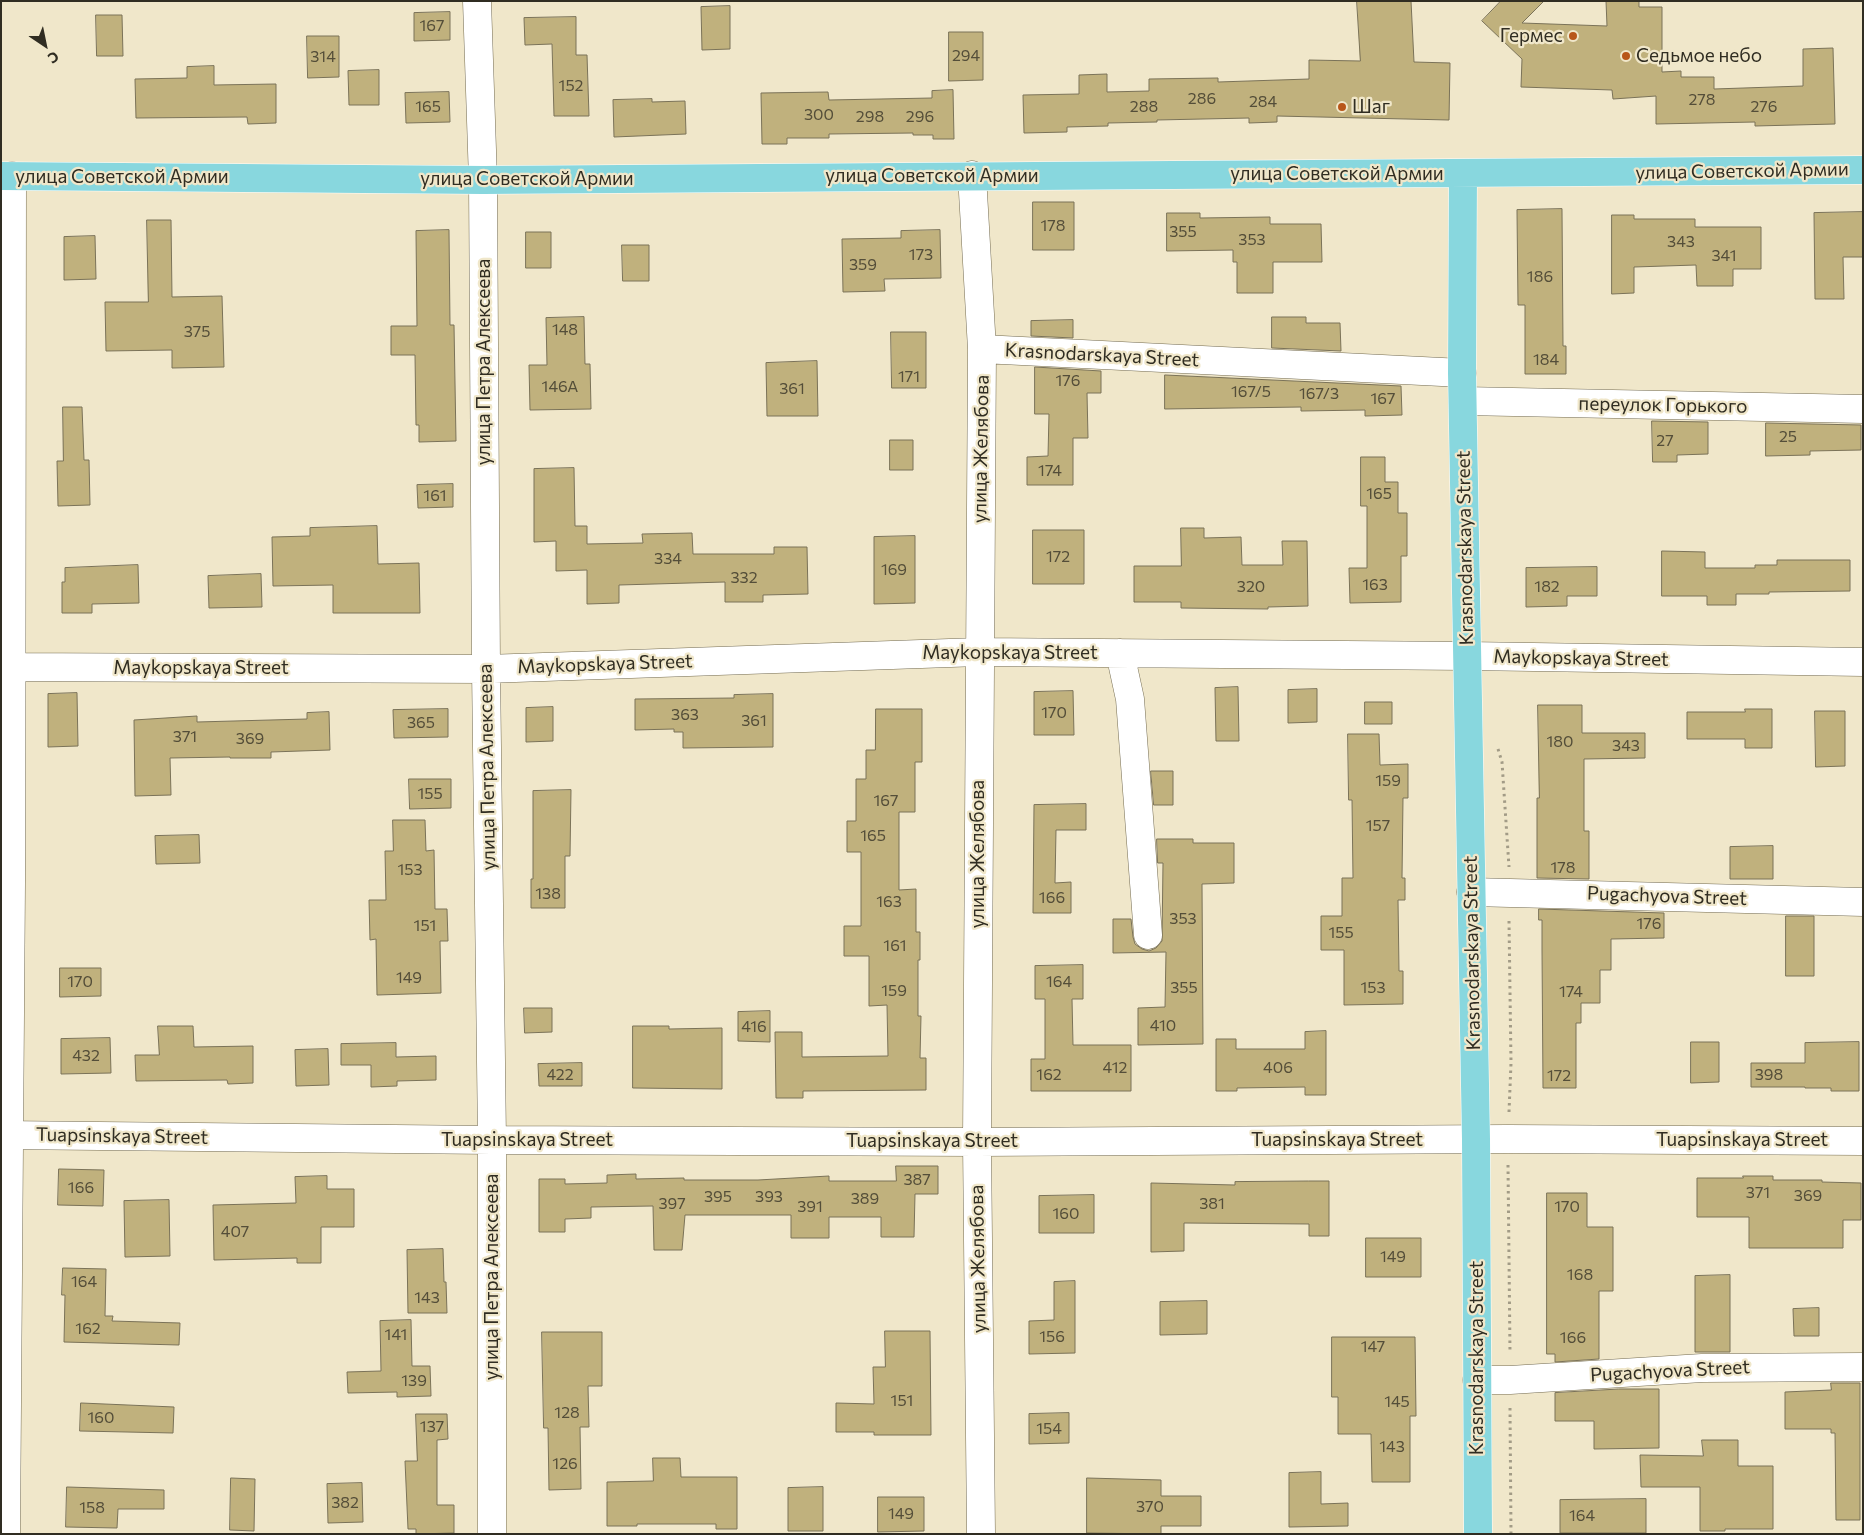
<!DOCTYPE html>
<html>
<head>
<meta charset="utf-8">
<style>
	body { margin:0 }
	#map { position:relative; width:1864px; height:1535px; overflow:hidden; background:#f0e7ca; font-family:Commissioner,sans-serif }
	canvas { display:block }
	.frame { position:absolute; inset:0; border:2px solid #302d22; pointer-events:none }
	.north { position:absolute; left:20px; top:20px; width:50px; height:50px; -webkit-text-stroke:4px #f0e7ca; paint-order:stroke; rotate:146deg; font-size:14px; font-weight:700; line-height:20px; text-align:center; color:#302d22 }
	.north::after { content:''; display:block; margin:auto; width:18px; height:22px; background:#302d22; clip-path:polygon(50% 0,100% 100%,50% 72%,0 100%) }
</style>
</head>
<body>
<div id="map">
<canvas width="1864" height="1535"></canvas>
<div class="frame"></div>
<div class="north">С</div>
</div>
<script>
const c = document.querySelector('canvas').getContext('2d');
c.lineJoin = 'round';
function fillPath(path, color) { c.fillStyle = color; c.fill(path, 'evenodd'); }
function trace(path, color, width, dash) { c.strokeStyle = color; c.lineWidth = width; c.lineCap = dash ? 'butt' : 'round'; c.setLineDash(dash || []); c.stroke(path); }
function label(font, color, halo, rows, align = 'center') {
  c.font = font + ' Commissioner,sans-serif'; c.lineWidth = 4.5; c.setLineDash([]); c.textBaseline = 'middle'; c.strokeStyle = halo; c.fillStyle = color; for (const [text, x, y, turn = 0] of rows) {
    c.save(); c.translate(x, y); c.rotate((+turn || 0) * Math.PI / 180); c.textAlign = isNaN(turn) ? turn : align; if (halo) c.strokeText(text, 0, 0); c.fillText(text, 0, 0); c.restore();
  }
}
const building = new Path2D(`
	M 1357,1 L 1411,1 L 1414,62 L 1450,63 L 1449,120 L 1277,116 L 1277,122 L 1249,123 L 1249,118 L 1157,120 L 1157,122 L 1108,123 L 1108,126 L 1067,127 L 1067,132 L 1024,133 L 1023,95 L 1079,94 L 1079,75 L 1107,74 L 1107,92 L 1149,91 L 1149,79 L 1218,78 L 1218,82 L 1309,79 L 1309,60 L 1360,61 Z
	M 1501,1 L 1544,1 L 1522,23 L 1607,26 L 1606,1 L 1639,1 L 1639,7 L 1662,7 L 1662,72 L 1681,71 L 1681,77 L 1714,77 L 1714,89 L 1803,86 L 1803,49 L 1833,48 L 1835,124 L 1755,126 L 1755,122 L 1656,124 L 1656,96 L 1613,99 L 1612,90 L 1521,87 L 1522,59 L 1482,21 Z
	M 730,6 L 730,49 L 702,50 L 701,7 Z
	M 450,12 L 450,40 L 414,41 L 414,13 Z
	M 96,15 L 122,15 L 123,56 L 97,56 Z
	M 576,17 L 576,55 L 587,55 L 589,116 L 554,116 L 552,44 L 525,45 L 524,18 Z
	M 949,32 L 983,32 L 983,80 L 949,81 Z
	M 307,36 L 339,36 L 339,77 L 308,78 Z
	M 214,66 L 214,85 L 276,84 L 276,123 L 248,124 L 247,117 L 136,118 L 135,79 L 187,78 L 187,67 Z
	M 379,70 L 379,105 L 349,105 L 348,71 Z
	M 953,90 L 954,139 L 933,139 L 933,135 L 913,135 L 913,133 L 829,134 L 829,138 L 787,138 L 787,144 L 762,144 L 761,93 L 828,92 L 829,100 L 932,98 L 932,91 Z
	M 449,92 L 450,122 L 406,123 L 405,93 Z
	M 652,99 L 652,102 L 685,101 L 686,134 L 614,137 L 613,100 Z
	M 1033,202 L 1074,202 L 1074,250 L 1033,250 Z
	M 1562,209 L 1563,346 L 1566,346 L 1566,374 L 1525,374 L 1525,305 L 1518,305 L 1517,210 Z
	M 1863,212 L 1863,257 L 1843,257 L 1844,299 L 1815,299 L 1814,213 Z
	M 1167,213 L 1200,213 L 1200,218 L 1270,217 L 1270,224 L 1321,224 L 1322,262 L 1273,262 L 1273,293 L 1237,293 L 1237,262 L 1233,262 L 1233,250 L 1167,251 Z
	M 1612,215 L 1634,215 L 1634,219 L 1695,219 L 1695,227 L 1761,227 L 1761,269 L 1733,269 L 1733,286 L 1697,286 L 1696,265 L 1634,267 L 1634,293 L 1612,294 Z
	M 147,220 L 171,220 L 172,297 L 222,296 L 224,367 L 172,368 L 172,350 L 106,351 L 105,302 L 148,302 Z
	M 449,230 L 450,325 L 454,325 L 456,441 L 419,442 L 419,425 L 416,425 L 415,355 L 391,355 L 391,326 L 417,326 L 416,231 Z
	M 940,230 L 941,278 L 884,279 L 885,291 L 843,292 L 842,239 L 901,238 L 901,231 Z
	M 526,232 L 551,232 L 551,268 L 526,268 Z
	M 95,236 L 96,279 L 64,280 L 64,237 Z
	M 622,245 L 649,245 L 649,281 L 623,281 Z
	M 584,317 L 585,364 L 590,364 L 591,409 L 530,410 L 529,365 L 547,365 L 546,318 Z
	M 1272,317 L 1306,317 L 1306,323 L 1340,323 L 1341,351 L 1272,348 Z
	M 1073,320 L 1073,338 L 1031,336 L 1031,321 Z
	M 891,332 L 926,332 L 926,388 L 892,388 Z
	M 817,361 L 818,416 L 767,416 L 766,363 Z
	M 1035,367 L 1101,371 L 1101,393 L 1087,393 L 1088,438 L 1073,438 L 1073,485 L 1027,485 L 1027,457 L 1048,456 L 1049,414 L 1035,414 Z
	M 1165,375 L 1401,386 L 1402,415 L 1365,416 L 1365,410 L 1301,411 L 1301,407 L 1165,409 Z
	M 63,407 L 82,407 L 84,460 L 89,460 L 90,505 L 58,506 L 57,461 L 63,461 Z
	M 1652,421 L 1708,422 L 1708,454 L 1677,455 L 1677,462 L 1653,462 Z
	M 1766,423 L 1861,425 L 1861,450 L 1810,451 L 1810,455 L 1766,456 Z
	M 890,440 L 913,440 L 913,470 L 890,470 Z
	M 1361,457 L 1385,457 L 1385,482 L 1398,482 L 1398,513 L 1407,513 L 1407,556 L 1401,556 L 1401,602 L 1350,603 L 1349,568 L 1367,568 L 1367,506 L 1361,506 Z
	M 574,468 L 575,526 L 587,526 L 587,544 L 643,543 L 642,534 L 692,533 L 693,554 L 774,554 L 774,547 L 807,547 L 808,594 L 763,595 L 763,602 L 725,602 L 725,582 L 619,585 L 619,603 L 587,604 L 587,570 L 556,571 L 556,541 L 534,542 L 534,469 Z
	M 453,484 L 453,507 L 418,508 L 417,485 Z
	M 377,526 L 378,564 L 419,563 L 420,613 L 333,613 L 333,585 L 273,586 L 272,537 L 310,536 L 310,528 Z
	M 1181,528 L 1204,528 L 1204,538 L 1241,537 L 1242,565 L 1283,565 L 1282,541 L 1307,541 L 1308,606 L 1268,607 L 1268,609 L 1181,608 L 1181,602 L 1134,602 L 1134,566 L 1181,566 Z
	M 1033,530 L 1084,530 L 1084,584 L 1033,584 Z
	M 915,536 L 915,603 L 874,604 L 874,537 Z
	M 1662,551 L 1705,552 L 1705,568 L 1755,568 L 1755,565 L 1777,565 L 1777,560 L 1850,560 L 1850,591 L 1769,592 L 1769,594 L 1736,594 L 1736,605 L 1707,605 L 1707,596 L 1662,596 Z
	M 138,565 L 139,603 L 92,604 L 92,613 L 62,613 L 62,582 L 65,582 L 65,568 Z
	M 1597,567 L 1597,596 L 1567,596 L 1567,606 L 1526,607 L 1526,568 Z
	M 261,574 L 262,607 L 209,608 L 208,576 Z
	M 1238,687 L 1239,741 L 1216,741 L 1215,688 Z
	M 1317,689 L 1317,722 L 1288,723 L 1288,690 Z
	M 1073,691 L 1074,735 L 1034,735 L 1034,692 Z
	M 77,693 L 78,746 L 48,747 L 48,694 Z
	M 773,694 L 773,747 L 683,748 L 683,732 L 674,732 L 674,729 L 635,730 L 635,699 L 734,698 L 734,695 Z
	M 1365,702 L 1392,702 L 1392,724 L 1365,724 Z
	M 1538,705 L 1582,705 L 1582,733 L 1645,733 L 1645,758 L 1584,759 L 1584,831 L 1589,831 L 1589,879 L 1537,878 L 1537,798 L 1539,798 Z
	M 553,707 L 553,741 L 526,742 L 526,708 Z
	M 448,709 L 448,737 L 394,738 L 393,710 Z
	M 876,709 L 922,709 L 922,762 L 915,762 L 915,812 L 899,812 L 899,890 L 916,889 L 916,932 L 920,932 L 920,960 L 918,960 L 918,1016 L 921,1016 L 920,1058 L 926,1058 L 926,1090 L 803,1091 L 803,1098 L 776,1098 L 775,1032 L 802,1032 L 802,1057 L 888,1056 L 887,1005 L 869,1006 L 869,956 L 844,956 L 844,926 L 861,926 L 861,852 L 847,852 L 847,821 L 856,821 L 856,779 L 866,779 L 866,750 L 875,750 Z
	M 1745,709 L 1772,709 L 1772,748 L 1745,748 L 1745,739 L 1687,739 L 1687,712 L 1745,712 Z
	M 1815,711 L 1845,711 L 1845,766 L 1816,767 Z
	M 329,712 L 330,750 L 271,752 L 271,758 L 230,758 L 230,757 L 170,758 L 171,795 L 135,796 L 134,720 L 197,716 L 197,722 L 307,719 L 307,713 Z
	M 1348,734 L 1379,734 L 1380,765 L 1408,764 L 1408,798 L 1403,798 L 1402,878 L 1405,878 L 1405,900 L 1398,900 L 1399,971 L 1403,971 L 1403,1004 L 1344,1005 L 1344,950 L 1321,950 L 1321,916 L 1342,916 L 1342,878 L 1353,878 L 1352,800 L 1349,800 Z
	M 1151,771 L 1173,771 L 1173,805 L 1154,805 Z
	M 409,779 L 451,779 L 451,808 L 410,809 Z
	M 571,790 L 570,856 L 565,856 L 565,908 L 531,908 L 531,879 L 533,879 L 533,791 Z
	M 1086,804 L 1086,830 L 1056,830 L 1055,883 L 1071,882 L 1071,913 L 1033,913 L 1034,805 Z
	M 393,820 L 425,820 L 426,851 L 434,850 L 435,909 L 447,909 L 448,941 L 440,941 L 441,993 L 377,995 L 376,939 L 370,940 L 369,900 L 386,900 L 385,851 L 393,851 Z
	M 199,835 L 200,863 L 156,864 L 155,836 Z
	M 1157,839 L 1193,839 L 1193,843 L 1234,843 L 1234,883 L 1202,884 L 1203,1044 L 1138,1045 L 1138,1008 L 1165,1007 L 1166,952 L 1113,953 L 1113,919 L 1131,919 L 1133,937 L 1135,944 L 1142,949 L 1149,951 L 1156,948 L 1162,941 L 1163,863 L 1158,863 Z
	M 1773,846 L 1773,879 L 1730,879 L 1730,847 Z
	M 1539,909 L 1664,913 L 1664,938 L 1611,939 L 1611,970 L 1600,970 L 1600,1003 L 1581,1003 L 1581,1023 L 1576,1023 L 1576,1088 L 1543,1088 L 1542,950 L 1542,920 L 1539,920 Z
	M 1786,916 L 1814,916 L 1814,976 L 1786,976 Z
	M 1083,965 L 1083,999 L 1072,999 L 1073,1045 L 1131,1045 L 1131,1091 L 1031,1091 L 1031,1059 L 1045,1059 L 1045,999 L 1035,999 L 1035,966 Z
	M 60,968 L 101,968 L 101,996 L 60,997 Z
	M 524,1008 L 552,1008 L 552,1032 L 525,1033 Z
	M 770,1011 L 770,1042 L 738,1041 L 738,1012 Z
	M 158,1026 L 193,1026 L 194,1047 L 253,1046 L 253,1083 L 228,1084 L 227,1080 L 136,1081 L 135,1055 L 159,1055 Z
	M 633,1026 L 669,1026 L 669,1029 L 722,1028 L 722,1089 L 633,1088 Z
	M 1326,1031 L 1326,1095 L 1305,1095 L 1305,1087 L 1237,1088 L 1237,1091 L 1216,1091 L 1216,1039 L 1236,1039 L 1236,1049 L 1305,1049 L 1305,1032 Z
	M 110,1038 L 111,1073 L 61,1074 L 61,1039 Z
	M 1691,1042 L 1719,1042 L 1719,1082 L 1691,1083 Z
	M 1859,1042 L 1859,1091 L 1831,1091 L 1831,1088 L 1805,1088 L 1805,1087 L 1751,1087 L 1751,1063 L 1805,1063 L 1805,1043 Z
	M 396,1043 L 396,1057 L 436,1056 L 436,1080 L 397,1081 L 397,1086 L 371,1087 L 371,1065 L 341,1065 L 341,1044 Z
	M 328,1049 L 329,1085 L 296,1086 L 295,1050 Z
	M 582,1063 L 582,1086 L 539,1086 L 538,1064 Z
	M 896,1166 L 938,1166 L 938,1194 L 915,1194 L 914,1237 L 881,1237 L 881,1217 L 829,1217 L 829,1238 L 791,1238 L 791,1215 L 685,1215 L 682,1250 L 654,1250 L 653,1206 L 591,1207 L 591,1218 L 565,1219 L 565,1232 L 539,1232 L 539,1179 L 565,1179 L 565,1184 L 607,1183 L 607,1175 L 636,1174 L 636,1179 L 684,1178 L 684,1180 L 758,1180 L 829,1176 L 829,1181 L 896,1181 Z
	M 59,1169 L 104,1170 L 103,1206 L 58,1205 Z
	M 327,1176 L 327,1189 L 354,1189 L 354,1227 L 321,1227 L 321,1263 L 297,1263 L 297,1258 L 214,1260 L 213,1205 L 296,1203 L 295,1177 Z
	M 1743,1176 L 1773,1176 L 1773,1180 L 1822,1180 L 1822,1182 L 1861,1183 L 1861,1220 L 1843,1220 L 1843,1248 L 1749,1248 L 1749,1217 L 1697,1217 L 1697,1178 L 1743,1178 Z
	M 1309,1181 L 1329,1181 L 1329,1236 L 1309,1236 L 1309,1224 L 1184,1223 L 1184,1251 L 1151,1252 L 1151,1183 L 1235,1185 L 1235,1182 Z
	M 1547,1193 L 1587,1193 L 1587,1227 L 1613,1227 L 1613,1291 L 1599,1291 L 1599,1359 L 1555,1362 L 1555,1354 L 1547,1354 Z
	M 1094,1195 L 1094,1233 L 1039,1233 L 1039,1196 Z
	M 169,1200 L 170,1256 L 125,1257 L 124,1201 Z
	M 1366,1238 L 1421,1238 L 1421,1277 L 1366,1277 Z
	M 443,1249 L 444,1282 L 446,1282 L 447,1313 L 408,1313 L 407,1250 Z
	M 63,1268 L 106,1269 L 105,1316 L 113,1316 L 112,1321 L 180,1323 L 179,1345 L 64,1342 L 65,1295 L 62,1295 Z
	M 1730,1275 L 1730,1352 L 1695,1352 L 1695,1276 Z
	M 1075,1281 L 1075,1353 L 1029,1354 L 1029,1321 L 1054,1320 L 1054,1282 Z
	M 1207,1301 L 1207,1334 L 1160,1335 L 1160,1302 Z
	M 1819,1308 L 1819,1336 L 1794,1336 L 1793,1309 Z
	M 411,1320 L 412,1366 L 430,1366 L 431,1396 L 397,1397 L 397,1392 L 348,1393 L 347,1372 L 381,1371 L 380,1321 Z
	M 885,1331 L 930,1331 L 931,1435 L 874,1435 L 874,1432 L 836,1432 L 836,1403 L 874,1404 L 873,1367 L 885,1367 Z
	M 542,1332 L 602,1332 L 602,1386 L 588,1386 L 589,1427 L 580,1427 L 581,1489 L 549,1490 L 548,1428 L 544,1428 Z
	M 1332,1337 L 1415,1337 L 1416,1416 L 1410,1416 L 1410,1482 L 1372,1482 L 1371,1434 L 1338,1434 L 1338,1397 L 1332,1397 Z
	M 1831,1383 L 1860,1383 L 1860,1520 L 1836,1520 L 1835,1433 L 1831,1433 L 1831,1429 L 1785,1429 L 1785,1392 L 1831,1390 Z
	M 1619,1389 L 1659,1389 L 1659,1448 L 1594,1449 L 1594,1421 L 1555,1421 L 1555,1393 Z
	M 81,1403 L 174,1407 L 173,1433 L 80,1431 Z
	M 1069,1413 L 1069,1443 L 1029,1444 L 1029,1414 Z
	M 416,1414 L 447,1414 L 448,1439 L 437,1440 L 437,1505 L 454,1505 L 454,1533 L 416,1534 L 416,1529 L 408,1529 L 405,1461 L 417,1461 Z
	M 1702,1440 L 1738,1440 L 1738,1466 L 1773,1466 L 1773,1529 L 1725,1529 L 1725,1531 L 1700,1531 L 1700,1487 L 1641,1487 L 1640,1455 L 1703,1456 Z
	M 653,1458 L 680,1458 L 681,1477 L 737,1477 L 737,1529 L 716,1529 L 716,1524 L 637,1524 L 637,1526 L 607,1526 L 607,1482 L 653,1481 Z
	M 1321,1472 L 1321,1504 L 1348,1503 L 1348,1526 L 1289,1527 L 1289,1473 Z
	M 231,1478 L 255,1479 L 254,1531 L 230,1530 Z
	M 1087,1478 L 1161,1480 L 1161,1496 L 1201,1496 L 1201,1526 L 1161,1526 L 1161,1534 L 1087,1533 Z
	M 362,1483 L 363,1522 L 328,1523 L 327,1484 Z
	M 67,1487 L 164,1490 L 164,1509 L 118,1509 L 117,1528 L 66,1527 Z
	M 823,1487 L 823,1531 L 788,1531 L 788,1488 Z
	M 878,1497 L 924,1497 L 924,1531 L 878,1532 Z
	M 1646,1499 L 1646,1533 L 1560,1533 L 1560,1500 Z`);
const path = new Path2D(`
	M 1498,749 L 1502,762 L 1509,867
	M 1509,921 L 1511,1063 L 1509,1112
	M 1508,1165 L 1510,1352
	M 1510,1408 L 1511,1534`);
const minor = new Path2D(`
	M 477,1 L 483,180 L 486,669 L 492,1140 L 492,1534
	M 972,175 L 982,349 L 977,1142 L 981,1534
	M 982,349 L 1462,373
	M 1463,401 L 1863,409
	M 1120,653 L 1130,699 L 1148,935
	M 1,667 L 486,669 L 979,652 L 1467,656 L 1863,662
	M 1471,892 L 1863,902
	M 1,1135 L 492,1140 L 977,1142 L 1508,1139 L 1863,1141
	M 1477,1380 L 1510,1380 L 1702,1368 L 1863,1367
	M 6,1534 C 11,1081 13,629 12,176`);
const major = new Path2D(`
	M 1463,173 L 1462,373 L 1476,1139 L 1478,1534
	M 1,176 L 483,180 L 1863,170`);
const markers = [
	[1573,36,5,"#b85619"],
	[1626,56,5,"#b85619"],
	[1342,107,5,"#b85619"]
];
const numberNames = [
	["167",432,26],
	["294",966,56],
	["314",323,57],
	["152",571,86],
	["286",1202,99],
	["278",1702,100],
	["284",1263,102],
	["165",428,107],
	["288",1144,107],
	["276",1764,107],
	["300",819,115],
	["298",870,117],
	["296",920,117],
	["178",1053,226],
	["355",1183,232],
	["353",1252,240],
	["343",1681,242],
	["173",921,255],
	["341",1724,256],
	["359",863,265],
	["186",1540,277],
	["148",565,330],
	["375",197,332],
	["184",1546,360],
	["171",909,377],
	["176",1068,381],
	["146А",560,387],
	["361",792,389],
	["167/5",1251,392],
	["167/3",1319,394],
	["167",1383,399],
	["25",1788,437],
	["27",1665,441],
	["174",1050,471],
	["165",1379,494],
	["161",435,496],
	["172",1058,557],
	["334",668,559],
	["169",894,570],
	["332",744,578],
	["163",1375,585],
	["320",1251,587],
	["182",1547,587],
	["170",1054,713],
	["363",685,715],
	["361",754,721],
	["365",421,723],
	["371",185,737],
	["369",250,739],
	["180",1560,742],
	["343",1626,746],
	["159",1388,781],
	["155",430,794],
	["167",886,801],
	["157",1378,826],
	["165",873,836],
	["178",1563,868],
	["153",410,870],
	["138",548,894],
	["166",1052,898],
	["163",889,902],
	["353",1183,919],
	["176",1649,924],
	["151",425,926],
	["155",1341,933],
	["161",895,946],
	["149",409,978],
	["170",80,982],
	["164",1059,982],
	["355",1184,988],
	["153",1373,988],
	["159",894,991],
	["174",1571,992],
	["410",1163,1026],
	["416",754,1027],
	["432",86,1056],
	["412",1115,1068],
	["406",1278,1068],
	["422",560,1075],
	["162",1049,1075],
	["398",1769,1075],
	["172",1559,1076],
	["387",917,1180],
	["166",81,1188],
	["371",1758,1193],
	["369",1808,1196],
	["395",718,1197],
	["393",769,1197],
	["389",865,1199],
	["397",672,1204],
	["381",1212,1204],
	["391",810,1207],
	["170",1567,1207],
	["160",1066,1214],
	["407",235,1232],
	["149",1393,1257],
	["168",1580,1275],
	["164",84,1282],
	["143",427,1298],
	["162",88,1329],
	["141",396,1335],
	["156",1052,1337],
	["166",1573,1338],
	["147",1373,1347],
	["139",414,1381],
	["151",902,1401],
	["145",1397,1402],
	["128",567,1413],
	["160",101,1418],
	["137",432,1427],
	["154",1049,1429],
	["143",1392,1447],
	["126",565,1464],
	["382",345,1503],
	["370",1150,1507],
	["158",92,1508],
	["149",901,1514],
	["164",1582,1516]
];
const poiNames = [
	["Гермес",1563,36,"right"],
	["Седьмое небо",1636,56],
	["Шаг",1352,107]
];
const streetNames = [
	["улица Советской Армии",1742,171,-1],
	["улица Советской Армии",1337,174],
	["улица Советской Армии",932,176],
	["улица Советской Армии",122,177],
	["улица Советской Армии",527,179],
	["Krasnodarskaya Street",1102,355,3],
	["улица Петра Алексеева",484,362,-90],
	["переулок Горького",1663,405,1],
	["улица Желябова",981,449,-89],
	["Krasnodarskaya Street",1465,548,-91],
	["Maykopskaya Street",1010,653],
	["Maykopskaya Street",1581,658,1],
	["Maykopskaya Street",605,664,-2],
	["Maykopskaya Street",201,668],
	["улица Петра Алексеева",487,767,-91],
	["улица Желябова",978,854,-90],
	["Pugachyova Street",1667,896,2],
	["Krasnodarskaya Street",1472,953,-91],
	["Tuapsinskaya Street",122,1136,1],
	["Tuapsinskaya Street",527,1140],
	["Tuapsinskaya Street",1337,1140],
	["Tuapsinskaya Street",1742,1140],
	["Tuapsinskaya Street",932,1141],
	["улица Желябова",978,1259,-91],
	["улица Петра Алексеева",492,1277,-90],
	["Krasnodarskaya Street",1477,1358,-90],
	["Pugachyova Street",1670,1371,-3]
];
fillPath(building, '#c0b17d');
trace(building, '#7a7258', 1);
trace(minor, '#746c52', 29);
trace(major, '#fff', 29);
trace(path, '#a29b86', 3, [2.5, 4]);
trace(minor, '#fff', 28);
trace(major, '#88d7de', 28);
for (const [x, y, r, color] of markers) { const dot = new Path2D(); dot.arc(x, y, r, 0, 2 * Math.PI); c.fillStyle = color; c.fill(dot); trace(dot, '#f0e7ca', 2); }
label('16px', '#544e39', null, numberNames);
label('19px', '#302d22', '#f0e7ca', poiNames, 'left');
label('19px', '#302d22', '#f0e7ca', streetNames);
</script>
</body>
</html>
